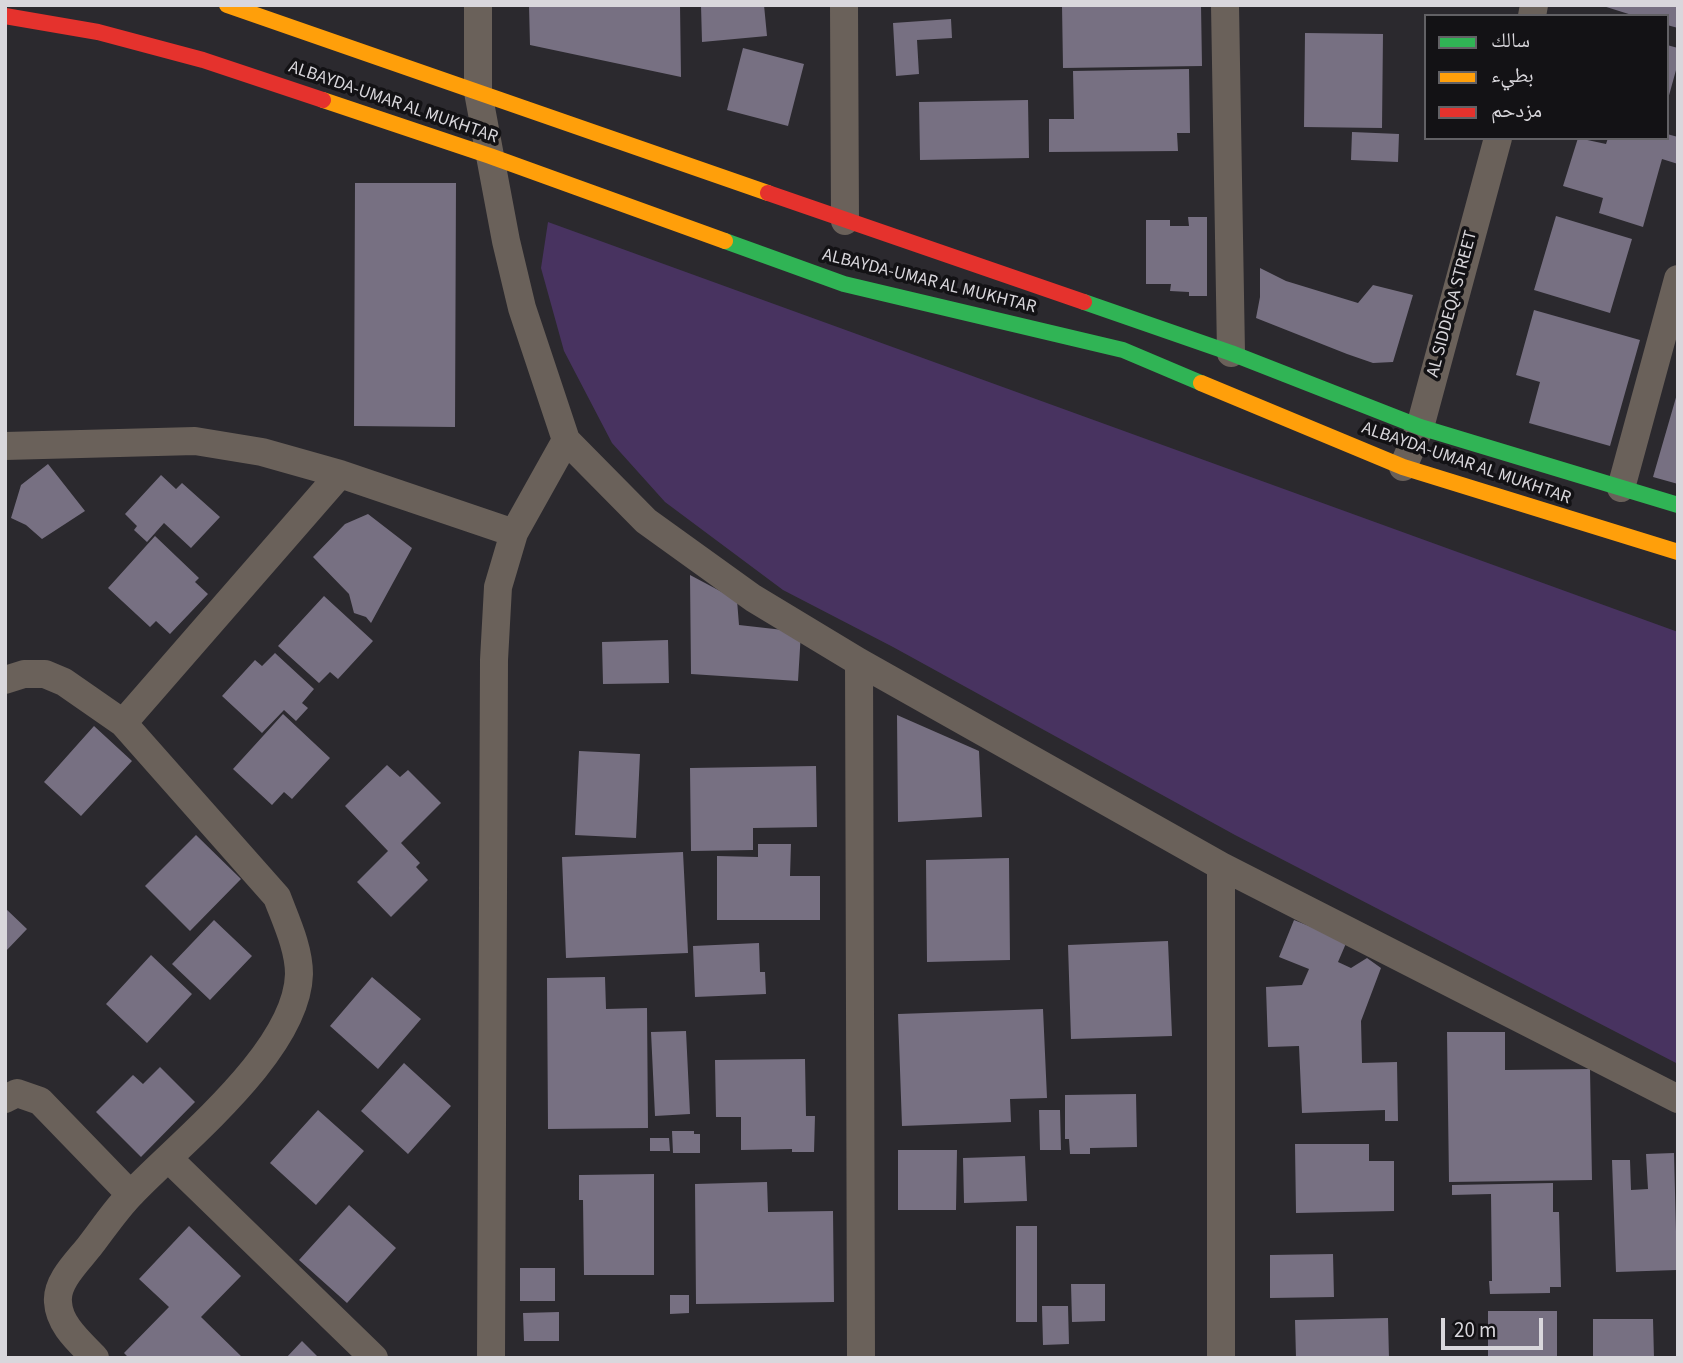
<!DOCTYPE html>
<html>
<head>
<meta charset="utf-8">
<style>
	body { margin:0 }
	#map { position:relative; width:1683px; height:1363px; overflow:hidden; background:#2b292e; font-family:"Source Sans 3","Noto Naskh Arabic",sans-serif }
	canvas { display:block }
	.frame { position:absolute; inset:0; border:7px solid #d9d7dc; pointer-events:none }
	.legend { position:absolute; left:1424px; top:14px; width:245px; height:126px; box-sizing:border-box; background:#131215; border:2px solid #626165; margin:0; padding:9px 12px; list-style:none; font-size:21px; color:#d9d7dc }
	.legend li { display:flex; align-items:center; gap:14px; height:35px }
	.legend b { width:35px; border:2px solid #626165 }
	.scale { position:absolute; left:1441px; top:1318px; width:102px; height:32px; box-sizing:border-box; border:4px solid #d9d7dc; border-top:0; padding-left:9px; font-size:21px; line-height:24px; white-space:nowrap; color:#d9d7dc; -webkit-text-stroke:5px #131215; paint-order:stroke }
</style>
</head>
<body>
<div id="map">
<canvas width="1683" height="1363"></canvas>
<div class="frame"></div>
<ul class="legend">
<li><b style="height:9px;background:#30b455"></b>سالك</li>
<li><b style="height:9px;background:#ff9f0a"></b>بطيء</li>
<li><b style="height:9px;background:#e5322d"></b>مزدحم</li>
</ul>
<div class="scale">20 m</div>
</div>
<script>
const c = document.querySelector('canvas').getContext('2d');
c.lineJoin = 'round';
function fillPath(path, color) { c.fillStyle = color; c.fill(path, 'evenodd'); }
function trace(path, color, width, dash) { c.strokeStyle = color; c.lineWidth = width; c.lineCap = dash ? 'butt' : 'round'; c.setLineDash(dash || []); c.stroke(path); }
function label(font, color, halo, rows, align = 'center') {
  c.font = font + ' "Source Sans 3",sans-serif'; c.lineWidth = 7; c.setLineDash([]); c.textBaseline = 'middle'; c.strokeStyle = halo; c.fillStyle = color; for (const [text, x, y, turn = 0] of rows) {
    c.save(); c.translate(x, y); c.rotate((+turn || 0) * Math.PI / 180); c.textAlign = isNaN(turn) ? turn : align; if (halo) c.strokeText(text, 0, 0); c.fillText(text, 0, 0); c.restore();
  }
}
const green = new Path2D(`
	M 548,222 L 1678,632 L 1678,1064 L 1235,835 L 893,647 L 783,590 L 665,502 L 612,443 L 564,351 L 541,268 Z`);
const building = new Path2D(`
	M 529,5 L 680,5 L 681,77 L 530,45 Z
	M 701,5 L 764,5 L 767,36 L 702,42 Z
	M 1062,5 L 1201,5 L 1202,66 L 1063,68 Z
	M 1600,5 L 1678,5 L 1678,28 L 1667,25 L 1667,16 L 1635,16 Z
	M 951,19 L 952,38 L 917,40 L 919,74 L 896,76 L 893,23 Z
	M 1305,33 L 1383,34 L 1382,128 L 1304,127 Z
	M 1667,45 L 1678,48 L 1678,63 L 1668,99 Z
	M 743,48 L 804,64 L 788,126 L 727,110 Z
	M 1189,69 L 1190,133 L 1177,133 L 1178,151 L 1049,152 L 1049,119 L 1074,119 L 1073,71 Z
	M 1028,100 L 1029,158 L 920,160 L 919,102 Z
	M 1352,132 L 1399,134 L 1398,162 L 1351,160 Z
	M 1667,134 L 1678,137 L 1678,164 L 1662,159 L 1643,227 L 1599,213 L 1603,198 L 1563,186 L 1578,138 L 1606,144 L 1608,138 L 1659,139 L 1667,138 Z
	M 355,183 L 456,183 L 455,427 L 354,426 Z
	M 1556,216 L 1632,239 L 1610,313 L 1534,290 Z
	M 1188,217 L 1207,217 L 1207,296 L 1189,296 L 1189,292 L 1170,291 L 1171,284 L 1146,284 L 1146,220 L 1170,220 L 1170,226 L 1189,226 Z
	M 1260,268 L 1286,281 L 1358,303 L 1373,285 L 1413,295 L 1393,362 L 1373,363 L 1347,354 L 1256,318 L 1260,297 Z
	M 1534,310 L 1640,340 L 1610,446 L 1529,423 L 1540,382 L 1516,375 Z
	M 1677,394 L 1678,394 L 1678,484 L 1653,477 Z
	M 48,464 L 85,511 L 42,539 L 26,525 L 11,518 L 21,485 Z
	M 161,475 L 176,489 L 182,483 L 220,517 L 191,548 L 164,523 L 147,542 L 134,530 L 137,526 L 125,514 Z
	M 368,514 L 412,548 L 371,623 L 366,617 L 354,613 L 349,594 L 313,557 L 345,524 Z
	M 155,536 L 199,578 L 195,582 L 208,594 L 170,634 L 156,621 L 150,627 L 108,588 Z
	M 690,575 L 737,600 L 739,625 L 801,632 L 798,681 L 691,674 Z
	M 324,596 L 373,641 L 338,679 L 330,672 L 319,683 L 278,646 Z
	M 668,640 L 669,683 L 603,684 L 602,642 Z
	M 275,653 L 314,689 L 302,703 L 308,708 L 296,721 L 284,710 L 262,733 L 222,696 L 255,660 L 262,666 Z
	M 283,714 L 330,758 L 292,799 L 284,792 L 272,805 L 233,769 Z
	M 897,715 L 979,751 L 982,817 L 898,822 Z
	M 94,726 L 132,761 L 81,816 L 44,782 Z
	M 579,751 L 640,754 L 636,838 L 575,835 Z
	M 387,765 L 400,777 L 408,770 L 441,803 L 401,843 L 420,863 L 416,867 L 428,880 L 391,917 L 357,882 L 388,851 L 345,806 Z
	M 816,766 L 817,827 L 753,828 L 753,850 L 691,851 L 690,768 Z
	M 196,835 L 241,879 L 190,931 L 145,886 Z
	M 758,844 L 791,844 L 790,876 L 820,876 L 820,920 L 717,920 L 717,856 L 758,857 Z
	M 683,852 L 688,953 L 566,958 L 562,857 Z
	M 1009,858 L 1010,960 L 927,962 L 926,860 Z
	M 5,908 L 27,929 L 5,952 Z
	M 214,920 L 252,956 L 210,1000 L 172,964 Z
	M 1294,920 L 1347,941 L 1338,962 L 1351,968 L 1367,958 L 1381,968 L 1361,1021 L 1362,1063 L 1397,1062 L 1398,1121 L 1385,1121 L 1385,1110 L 1302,1113 L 1299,1046 L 1268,1047 L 1266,987 L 1302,985 L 1309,969 L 1279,957 Z
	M 1168,941 L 1172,1036 L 1071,1039 L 1068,945 Z
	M 759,943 L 760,972 L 765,972 L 766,994 L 695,997 L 693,946 Z
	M 151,955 L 192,994 L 147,1043 L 106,1004 Z
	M 372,977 L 421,1019 L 378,1069 L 330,1026 Z
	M 605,977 L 606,1009 L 647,1008 L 648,1128 L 548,1129 L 547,978 Z
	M 1043,1009 L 1047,1098 L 1010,1099 L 1011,1122 L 902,1126 L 898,1014 Z
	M 686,1031 L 690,1114 L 655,1116 L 651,1032 Z
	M 1447,1032 L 1505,1032 L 1505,1070 L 1590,1069 L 1592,1180 L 1449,1182 Z
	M 805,1059 L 806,1116 L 815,1116 L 814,1152 L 792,1152 L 792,1149 L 741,1150 L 741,1117 L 716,1117 L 715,1060 Z
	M 404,1063 L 451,1106 L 408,1154 L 361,1111 Z
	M 160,1067 L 195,1102 L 141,1157 L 96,1112 L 133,1075 L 143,1084 Z
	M 1136,1094 L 1137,1147 L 1090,1148 L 1090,1154 L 1070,1154 L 1069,1139 L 1065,1139 L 1065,1095 Z
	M 318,1110 L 364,1151 L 316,1205 L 270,1163 Z
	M 1039,1110 L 1060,1110 L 1061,1150 L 1040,1150 Z
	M 672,1131 L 694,1131 L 694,1134 L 700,1134 L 700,1153 L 673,1153 Z
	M 650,1138 L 669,1138 L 670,1151 L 650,1151 Z
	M 1295,1144 L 1369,1144 L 1369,1161 L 1394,1161 L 1394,1211 L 1296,1213 Z
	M 898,1150 L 957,1150 L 956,1210 L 898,1210 Z
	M 1674,1153 L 1677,1270 L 1616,1272 L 1612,1160 L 1630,1160 L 1631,1190 L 1648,1189 L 1646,1154 Z
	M 1025,1156 L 1027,1201 L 964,1203 L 963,1158 Z
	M 654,1174 L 654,1275 L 584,1275 L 583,1200 L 579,1200 L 579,1175 Z
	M 767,1182 L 768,1212 L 833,1211 L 834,1302 L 696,1304 L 695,1184 Z
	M 1553,1183 L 1553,1212 L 1559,1212 L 1561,1287 L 1550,1287 L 1550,1293 L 1490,1294 L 1489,1281 L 1492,1281 L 1491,1194 L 1452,1195 L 1452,1185 Z
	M 349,1205 L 396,1248 L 347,1303 L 299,1260 Z
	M 189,1226 L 241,1276 L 201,1317 L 243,1358 L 129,1358 L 124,1353 L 169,1307 L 139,1279 Z
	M 1016,1226 L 1037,1226 L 1037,1322 L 1016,1322 Z
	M 1333,1254 L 1334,1297 L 1270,1298 L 1270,1255 Z
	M 520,1268 L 555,1268 L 555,1301 L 520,1301 Z
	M 1071,1284 L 1105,1284 L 1105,1321 L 1072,1322 Z
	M 670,1295 L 689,1295 L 689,1313 L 670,1314 Z
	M 1042,1306 L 1068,1306 L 1069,1344 L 1043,1345 Z
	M 1488,1311 L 1557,1311 L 1557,1358 L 1488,1358 Z
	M 559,1312 L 559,1341 L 524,1341 L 523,1313 Z
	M 1388,1318 L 1389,1358 L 1296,1358 L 1295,1320 Z
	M 1593,1319 L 1653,1319 L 1654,1358 L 1593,1358 Z
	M 302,1341 L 319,1358 L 286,1358 Z`);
const street = new Path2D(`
	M 478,5 L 478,92 L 506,241 L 522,308 L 566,440 L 646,521 L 753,598 L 859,662 L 1221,866 L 1221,1358
	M 844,5 L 845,221
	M 1225,5 L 1231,353
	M 1532,16 L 1534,5
	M 5,446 L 195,441 L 262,452 L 340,474 L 514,533
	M 1403,467 L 1420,427 L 1498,138
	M 1621,488 L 1678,279
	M 859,662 L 861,1358
	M 5,680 L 24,674 L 45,674 L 64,682 L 123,723 L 277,897 C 286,921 299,948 299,974 C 297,1051 183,1140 132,1193 C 116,1209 103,1229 89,1247 C 77,1262 56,1282 58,1302 C 59,1325 80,1342 95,1358
	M 123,723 L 340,474
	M 1221,866 L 1678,1099
	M 5,1099 L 17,1093 L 40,1101 L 130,1194
	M 169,1159 L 374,1358
	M 491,1358 L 494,660 L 498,587 L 514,533 L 566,440`);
const fast = new Path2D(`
	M 725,241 L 844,284 L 1123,350 L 1201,383
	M 1084,302 L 1231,353 L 1420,427 L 1678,505`);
const slow = new Path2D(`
	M 227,5 L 768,193
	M 323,100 L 490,156 L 725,241
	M 1201,383 L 1403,467 L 1678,552`);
const jam = new Path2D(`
	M 5,16 L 98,32 L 203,60 L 323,100
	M 768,193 L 1084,302`);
const streetNames = [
	["ALBAYDA-UMAR AL MUKHTAR",393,103,19],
	["ALBAYDA-UMAR AL MUKHTAR",929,282,14],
	["AL SIDDEQA STREET",1453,304,-75],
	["ALBAYDA-UMAR AL MUKHTAR",1466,464,19]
];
fillPath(green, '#483360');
fillPath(building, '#777082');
trace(street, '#6a615a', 28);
trace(fast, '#30b455', 16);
trace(slow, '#ff9f0a', 16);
trace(jam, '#e5322d', 16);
label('18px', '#d9d7dc', '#131215', streetNames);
</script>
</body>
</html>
